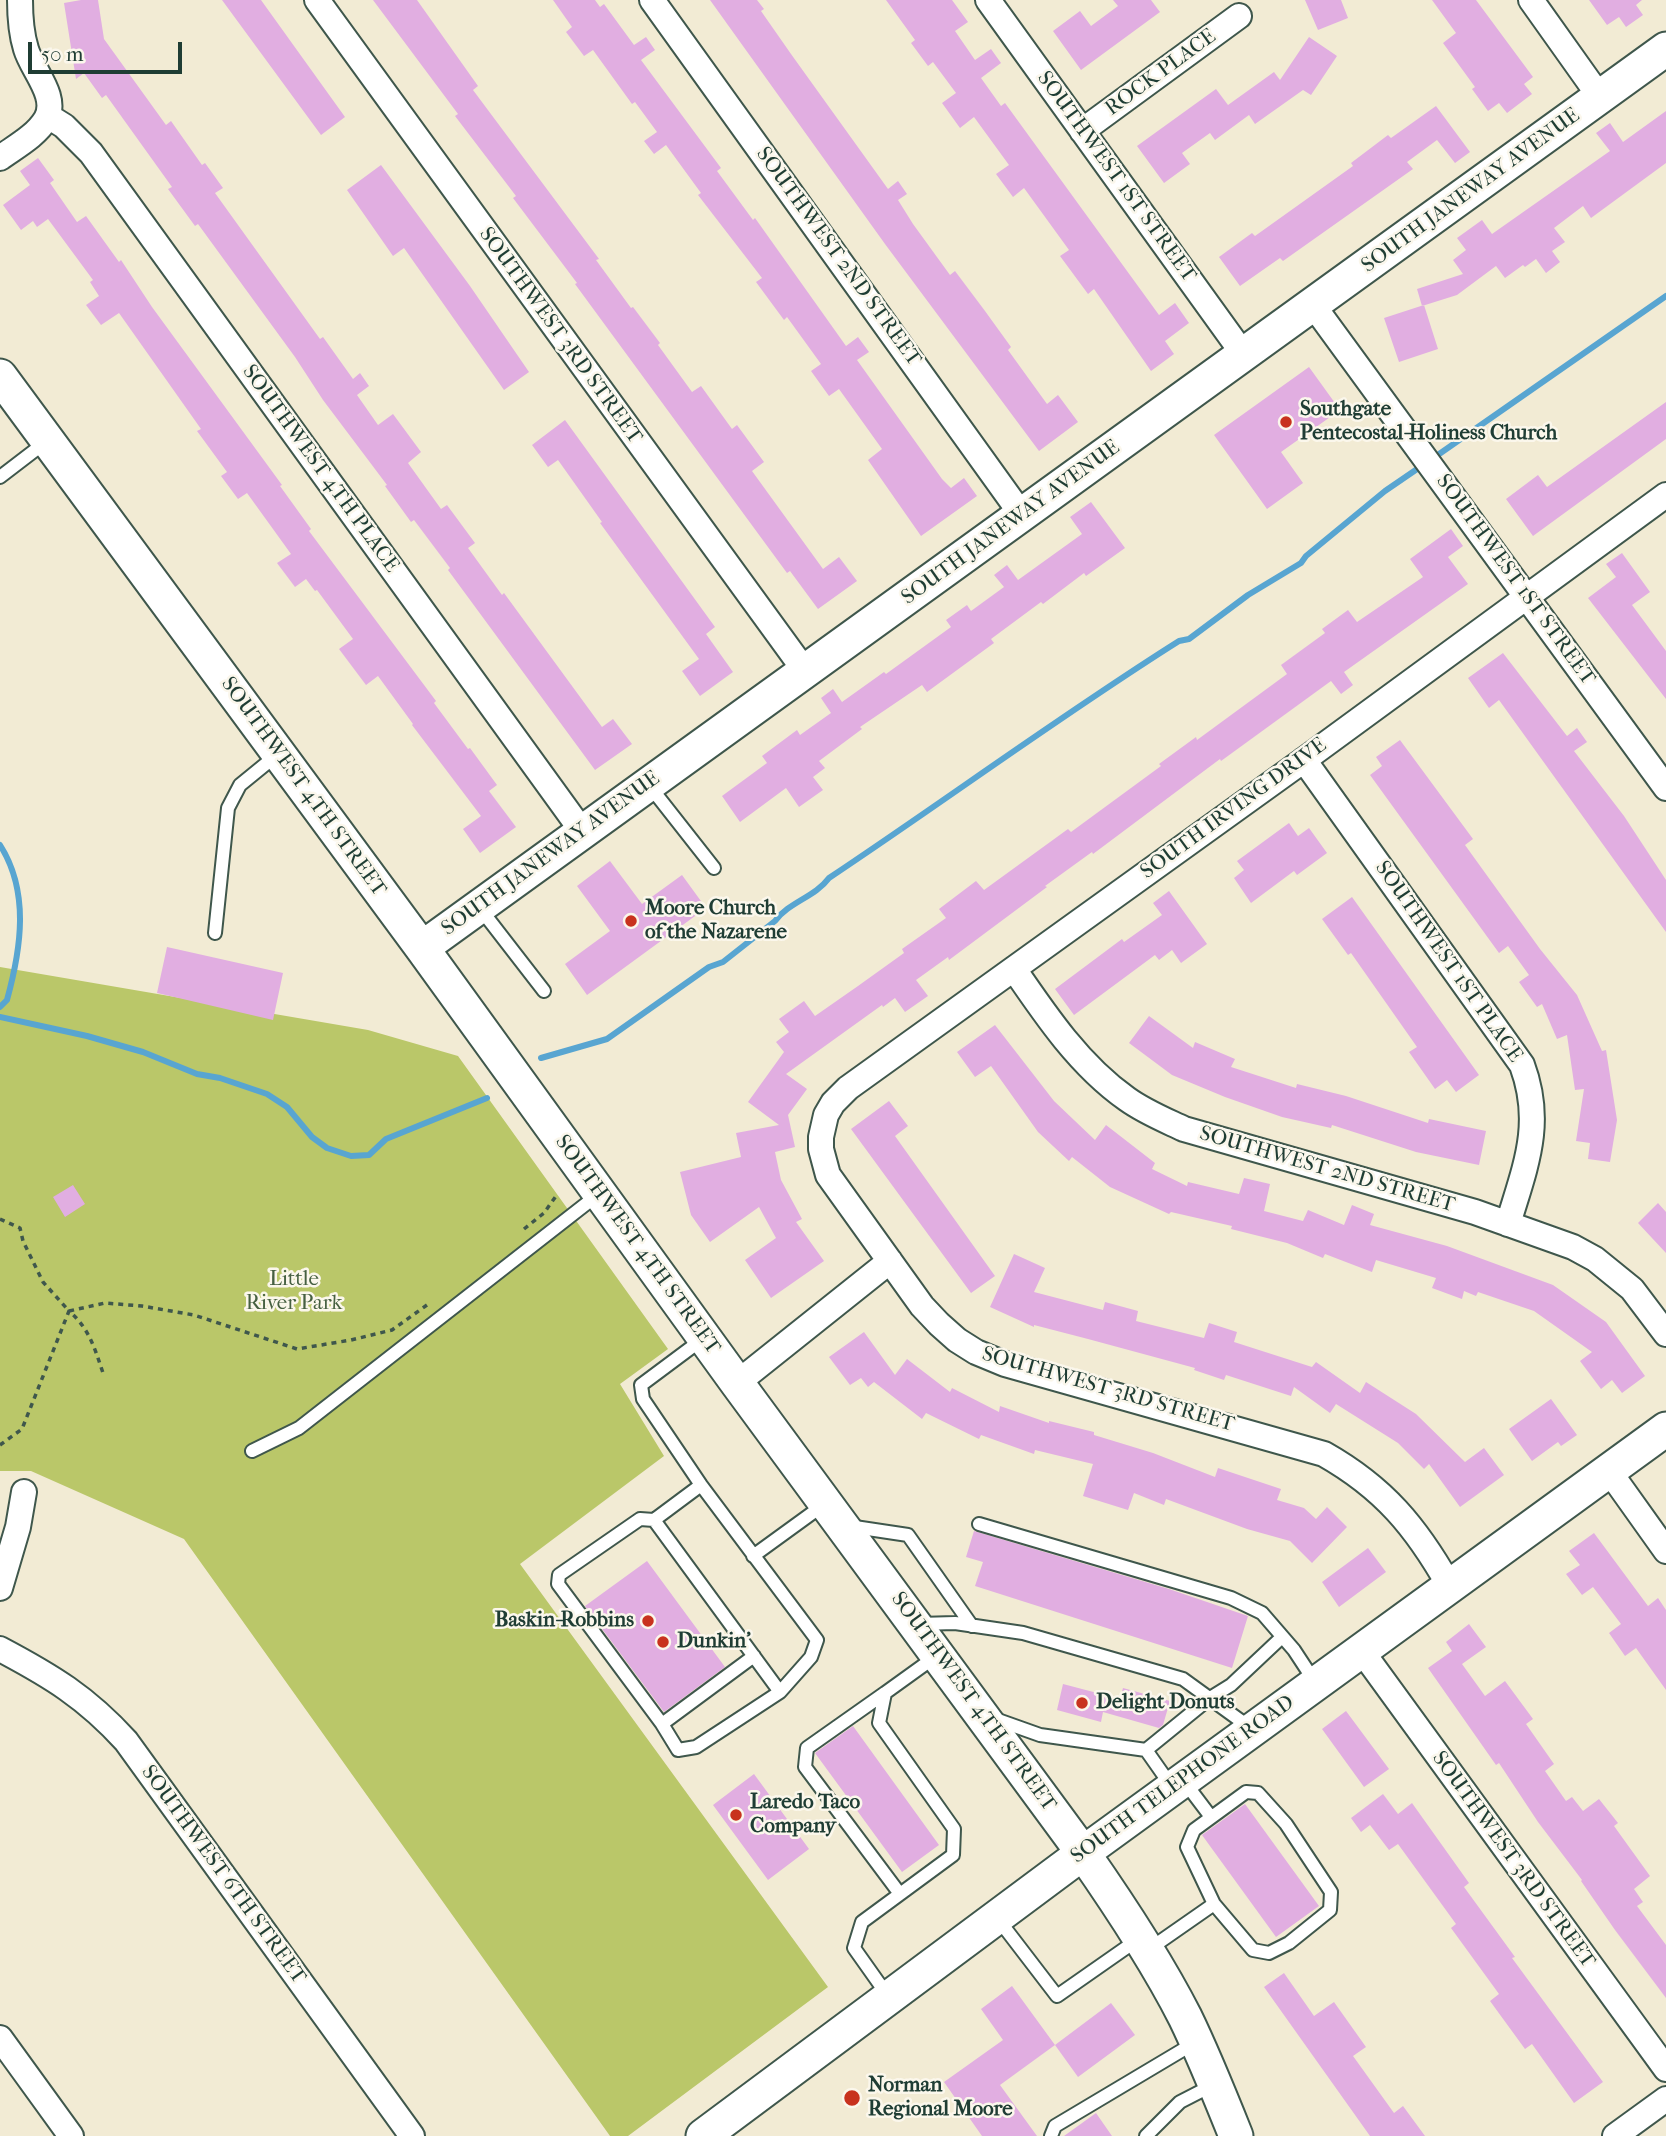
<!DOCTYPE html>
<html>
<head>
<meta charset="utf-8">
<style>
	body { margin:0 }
	#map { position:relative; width:1666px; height:2136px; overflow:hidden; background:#f2ebd4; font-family:"IM FELL French Canon",serif }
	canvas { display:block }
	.scale { position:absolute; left:28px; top:42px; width:154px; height:32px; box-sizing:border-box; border:4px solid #1f3d34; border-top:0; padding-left:9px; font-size:21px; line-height:24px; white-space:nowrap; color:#1f3d34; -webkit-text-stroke:5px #fbf7ec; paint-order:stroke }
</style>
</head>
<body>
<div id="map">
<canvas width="1666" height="2136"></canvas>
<div class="scale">50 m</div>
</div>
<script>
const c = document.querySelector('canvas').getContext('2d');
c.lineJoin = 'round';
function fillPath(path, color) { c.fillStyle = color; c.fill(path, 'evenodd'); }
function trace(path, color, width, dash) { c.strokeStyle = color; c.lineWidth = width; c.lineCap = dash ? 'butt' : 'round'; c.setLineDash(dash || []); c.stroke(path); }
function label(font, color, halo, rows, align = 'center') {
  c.font = font + ' "IM FELL French Canon",serif'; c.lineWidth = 5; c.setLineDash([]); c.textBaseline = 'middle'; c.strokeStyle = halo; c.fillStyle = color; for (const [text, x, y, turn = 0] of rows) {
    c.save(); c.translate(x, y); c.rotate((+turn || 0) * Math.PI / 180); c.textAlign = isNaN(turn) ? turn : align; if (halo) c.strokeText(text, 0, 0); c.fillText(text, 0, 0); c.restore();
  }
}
const green = new Path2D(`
	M 0,967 L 368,1030 L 458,1056 L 668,1349 L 620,1384 L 664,1456 L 520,1564 L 828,1987 L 628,2136 L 610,2136 L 184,1539 L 31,1471 L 0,1471 Z`);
const stream = new Path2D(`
	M 1432,459 L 1666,296
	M 0,845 C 30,892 21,949 7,1000 L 0,1007
	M 0,1017 L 87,1036 L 143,1052 L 197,1074 L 220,1078 L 267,1094 L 287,1107 L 312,1137 L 327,1148 L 351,1156 L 369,1155 L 386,1139 L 487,1098
	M 541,1058 L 607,1039 L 709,967 L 723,962 L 775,921 C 789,902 815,897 829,878 C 946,800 1060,716 1179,641 L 1189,639 L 1248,595 L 1301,563 L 1306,556 L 1385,491 L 1423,465`);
const building = new Path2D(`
	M 81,0 L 98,0 L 104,39 L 166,125 L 171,121 L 202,165 L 205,163 L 223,188 L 215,193 L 320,339 L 323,337 L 353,379 L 360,373 L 369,386 L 357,395 L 378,425 L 393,414 L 421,452 L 408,463 L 441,509 L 447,505 L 475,543 L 468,548 L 502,595 L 504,593 L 602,727 L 613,719 L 632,744 L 595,770 L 448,570 L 450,568 L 414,520 L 411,522 L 385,486 L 387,485 L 323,400 L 295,357 L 198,224 L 195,226 L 168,189 L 172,187 L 106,95 L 102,98 L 84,73 L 76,79 L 64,3 Z
	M 222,0 L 261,0 L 345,117 L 321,135 Z
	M 373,0 L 417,0 L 478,86 L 473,90 L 599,259 L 596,260 L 631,308 L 633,307 L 660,343 L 658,345 L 692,392 L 701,386 L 732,429 L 737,425 L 764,462 L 752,471 L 823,569 L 839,557 L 857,581 L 818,609 L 790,571 L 787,573 L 575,284 L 577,283 L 513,198 L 516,196 L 455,116 L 458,114 Z
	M 553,0 L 595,0 L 600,7 L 604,4 L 634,45 L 646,37 L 655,50 L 641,60 L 721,168 L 717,171 L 753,220 L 755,218 L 846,346 L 858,337 L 869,352 L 857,360 L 942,479 L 951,488 L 964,478 L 977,496 L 921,536 L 868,460 L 882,449 L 839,389 L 829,396 L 811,371 L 821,364 L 787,317 L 784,320 L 756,282 L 762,278 L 698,195 L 701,193 L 666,145 L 654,154 L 644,141 L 657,132 L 635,102 L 632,104 L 593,50 L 584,56 L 566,32 L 572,27 Z
	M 710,0 L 757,0 L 764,9 L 761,11 L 791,54 L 888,189 L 898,181 L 907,194 L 898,200 L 913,224 L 950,275 L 955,271 L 985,311 L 1011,347 L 1008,350 L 1047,404 L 1058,395 L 1078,422 L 1039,451 L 885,244 Z
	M 886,0 L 952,0 L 968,22 L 955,31 L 975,60 L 991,49 L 1001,63 L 981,78 L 1001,106 L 1005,103 L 1159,315 L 1175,303 L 1189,323 L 1165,341 L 1174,354 L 1151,371 L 1094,289 L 1088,294 L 1060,256 L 1069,250 L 1024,188 L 1013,197 L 996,174 L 1009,165 L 974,117 L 960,128 L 942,103 L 956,93 L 933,62 L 928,66 L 911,43 L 915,40 Z
	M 1113,0 L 1151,0 L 1160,12 L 1081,70 L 1053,31 L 1080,11 L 1091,26 L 1118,6 Z
	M 1305,0 L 1341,0 L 1348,18 L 1318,30 Z
	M 1432,0 L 1476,0 L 1533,77 L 1524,84 L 1532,94 L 1507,113 L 1499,103 L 1488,111 L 1472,89 L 1475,87 L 1443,43 L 1456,33 Z
	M 1589,0 L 1642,0 L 1636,5 L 1643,15 L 1626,27 L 1619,17 L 1607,25 Z
	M 1309,37 L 1337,56 L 1311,95 L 1303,90 L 1255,124 L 1249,115 L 1215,140 L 1210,133 L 1182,153 L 1190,164 L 1164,183 L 1137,146 L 1216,89 L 1228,105 L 1274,72 L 1280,80 Z
	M 1436,106 L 1470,152 L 1455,163 L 1437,140 L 1407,162 L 1413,169 L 1283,261 L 1280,258 L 1240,286 L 1219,257 L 1252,233 L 1255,236 L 1353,166 L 1351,163 L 1388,135 L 1391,138 Z
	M 1666,111 L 1666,163 L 1591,218 L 1583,206 L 1554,228 L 1565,242 L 1552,251 L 1560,262 L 1546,273 L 1536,259 L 1525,267 L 1523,265 L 1505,278 L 1496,266 L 1457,295 L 1422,306 L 1417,289 L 1463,274 L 1453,260 L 1466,250 L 1457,238 L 1482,220 L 1492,234 L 1610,151 L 1596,133 L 1610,123 L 1623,142 Z
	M 38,158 L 54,180 L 50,183 L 77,222 L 86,216 L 119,262 L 121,260 L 152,307 L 282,485 L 280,486 L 311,529 L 309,531 L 436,701 L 434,703 L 468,749 L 470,748 L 497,785 L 489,791 L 516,827 L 480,853 L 463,829 L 481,816 L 412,725 L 413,724 L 378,676 L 366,685 L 339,649 L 353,639 L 317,590 L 315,591 L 306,579 L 295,587 L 277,563 L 291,554 L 247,493 L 238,499 L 221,476 L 227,472 L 197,431 L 201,429 L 119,313 L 101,325 L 86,305 L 99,296 L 90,282 L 93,280 L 48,219 L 37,227 L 33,221 L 21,230 L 3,205 L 30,185 L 20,171 Z
	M 381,165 L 470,286 L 529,372 L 504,390 L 404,248 L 393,256 L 347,190 Z
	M 1424,305 L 1438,349 L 1399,362 L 1384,318 Z
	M 1309,367 L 1340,410 L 1281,452 L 1303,483 L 1267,509 L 1214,435 Z
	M 1666,402 L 1666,439 L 1533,536 L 1506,499 L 1538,475 L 1547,487 Z
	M 565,420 L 715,627 L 706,634 L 733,672 L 700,696 L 682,671 L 699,659 L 600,523 L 602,522 L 558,460 L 548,467 L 532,445 Z
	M 1091,502 L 1125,548 L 1086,576 L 1084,573 L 1043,604 L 1041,602 L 991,639 L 994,643 L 927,692 L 922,685 L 860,727 L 862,729 L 819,761 L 825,768 L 813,777 L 823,790 L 799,807 L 786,788 L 740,822 L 722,796 L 767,763 L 762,756 L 797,730 L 800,735 L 831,713 L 821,698 L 833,689 L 842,702 L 884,672 L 886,674 L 951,627 L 946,620 L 967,605 L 971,611 L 1004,587 L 994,575 L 1007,565 L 1018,580 L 1082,534 L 1070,517 Z
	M 1451,529 L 1463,546 L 1448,557 L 1468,584 L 1344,672 L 1353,685 L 1341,694 L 1331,681 L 1221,761 L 1220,759 L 1093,854 L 1092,852 L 1045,886 L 1047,887 L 949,960 L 948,957 L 916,980 L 928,996 L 905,1012 L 895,998 L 883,1007 L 882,1005 L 786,1074 L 807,1089 L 788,1115 L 795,1147 L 775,1152 L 781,1180 L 802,1219 L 796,1222 L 824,1261 L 771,1298 L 745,1260 L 776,1238 L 759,1207 L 710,1242 L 691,1215 L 680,1172 L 741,1157 L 736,1133 L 779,1125 L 748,1102 L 784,1052 L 776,1042 L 789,1032 L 779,1019 L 804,1001 L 815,1016 L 858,986 L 904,953 L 902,949 L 946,918 L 939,909 L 976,881 L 984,890 L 1068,829 L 1071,832 L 1161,766 L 1159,764 L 1196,737 L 1197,740 L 1287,674 L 1281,665 L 1325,633 L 1322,629 L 1348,610 L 1357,622 L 1423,577 L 1410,559 Z
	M 1622,553 L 1650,592 L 1632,605 L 1666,651 L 1666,699 L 1588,598 L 1616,577 L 1606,564 Z
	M 1503,653 L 1567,736 L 1577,728 L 1587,742 L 1574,751 L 1624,816 L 1666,880 L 1666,932 L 1499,700 L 1489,708 L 1468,678 Z
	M 1400,740 L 1473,839 L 1465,845 L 1540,949 L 1577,995 L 1602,1051 L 1606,1050 L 1617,1120 L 1610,1162 L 1588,1159 L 1590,1143 L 1576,1141 L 1584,1089 L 1575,1090 L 1567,1035 L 1557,1039 L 1542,1004 L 1537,1007 L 1519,982 L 1529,975 L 1508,946 L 1499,953 L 1370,775 L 1382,766 L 1376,757 Z
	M 1289,823 L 1298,836 L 1309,828 L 1327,853 L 1297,875 L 1294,871 L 1251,903 L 1234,878 L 1244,870 L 1237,861 Z
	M 610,861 L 642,904 L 682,875 L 706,908 L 587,995 L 565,964 L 610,931 L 577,886 Z
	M 1169,891 L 1207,944 L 1181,963 L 1172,950 L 1159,960 L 1155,955 L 1074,1015 L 1055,989 L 1122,939 L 1124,942 L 1162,915 L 1153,903 Z
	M 1352,897 L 1479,1075 L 1456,1092 L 1447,1080 L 1435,1089 L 1409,1052 L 1417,1047 L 1351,953 L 1348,955 L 1322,919 Z
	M 167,947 L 283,973 L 273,1020 L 157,993 Z
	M 1149,1016 L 1193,1048 L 1195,1042 L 1235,1059 L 1231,1067 L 1296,1088 L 1297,1084 L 1346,1096 L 1428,1123 L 1429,1119 L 1486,1131 L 1479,1165 L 1416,1152 L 1332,1125 L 1331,1128 L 1282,1117 L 1225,1097 L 1172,1075 L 1129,1043 Z
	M 995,1025 L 1054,1101 L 1095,1140 L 1106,1125 L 1155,1163 L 1152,1169 L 1187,1186 L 1188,1182 L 1239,1194 L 1244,1178 L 1270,1184 L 1264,1211 L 1303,1221 L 1308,1210 L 1344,1225 L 1352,1205 L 1374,1214 L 1370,1225 L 1447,1246 L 1553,1285 L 1606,1322 L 1645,1376 L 1622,1393 L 1612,1380 L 1601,1389 L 1580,1361 L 1592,1352 L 1534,1311 L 1478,1292 L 1476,1296 L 1464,1291 L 1462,1299 L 1432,1288 L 1436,1278 L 1376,1260 L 1372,1272 L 1325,1254 L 1323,1258 L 1287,1243 L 1231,1229 L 1232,1226 L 1171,1212 L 1169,1214 L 1110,1187 L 1072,1157 L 1069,1161 L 1038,1132 L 991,1066 L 975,1077 L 957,1052 Z
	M 889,1101 L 908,1126 L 895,1136 L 995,1276 L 971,1293 L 851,1129 Z
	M 73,1185 L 85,1204 L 65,1217 L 53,1197 Z
	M 1658,1203 L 1666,1212 L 1666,1253 L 1638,1223 Z
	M 1014,1254 L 1045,1268 L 1034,1292 L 1103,1310 L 1105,1302 L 1138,1311 L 1136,1321 L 1204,1338 L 1209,1323 L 1237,1332 L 1234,1342 L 1312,1367 L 1316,1362 L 1360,1393 L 1366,1382 L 1416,1414 L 1465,1462 L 1484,1448 L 1504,1475 L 1460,1507 L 1429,1464 L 1424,1469 L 1398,1443 L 1336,1404 L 1330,1413 L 1294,1387 L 1291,1396 L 1226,1375 L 1224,1380 L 1194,1370 L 1195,1368 L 1088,1339 L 1034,1325 L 1034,1327 L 990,1307 Z
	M 864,1332 L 895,1375 L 907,1359 L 950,1392 L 952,1388 L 999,1412 L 1000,1406 L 1049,1423 L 1049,1421 L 1094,1432 L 1094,1435 L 1153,1453 L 1215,1477 L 1218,1468 L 1281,1489 L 1277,1500 L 1304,1508 L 1316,1519 L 1327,1507 L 1347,1527 L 1312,1563 L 1290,1541 L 1247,1529 L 1166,1499 L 1164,1505 L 1134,1493 L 1128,1510 L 1083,1496 L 1093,1464 L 1035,1450 L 1034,1454 L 981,1435 L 979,1439 L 926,1413 L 922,1419 L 874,1382 L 868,1387 L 861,1378 L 850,1385 L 829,1357 Z
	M 1551,1399 L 1577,1435 L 1561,1446 L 1558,1442 L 1532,1461 L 1509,1429 Z
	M 974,1531 L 1169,1589 L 1248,1616 L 1232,1668 L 975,1586 L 983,1562 L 966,1557 Z
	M 1594,1533 L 1648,1606 L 1658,1598 L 1666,1610 L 1666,1690 L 1636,1648 L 1625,1656 L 1609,1633 L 1621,1624 L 1593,1587 L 1582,1595 L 1566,1574 L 1580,1565 L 1569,1551 Z
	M 1368,1548 L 1386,1572 L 1339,1607 L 1322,1582 Z
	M 647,1561 L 725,1667 L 664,1712 L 585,1606 Z
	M 1469,1624 L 1486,1647 L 1462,1664 L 1485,1696 L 1505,1681 L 1533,1719 L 1526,1724 L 1554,1764 L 1545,1771 L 1566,1801 L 1572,1797 L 1583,1811 L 1599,1799 L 1618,1823 L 1614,1826 L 1650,1876 L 1634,1889 L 1643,1902 L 1637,1906 L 1666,1945 L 1666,1998 L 1615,1930 L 1581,1881 L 1582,1880 L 1538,1822 L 1499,1763 L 1496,1765 L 1428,1668 L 1452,1651 L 1446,1642 Z
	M 1063,1684 L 1120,1699 L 1123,1688 L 1170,1701 L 1163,1725 L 1159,1728 L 1103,1712 L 1101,1722 L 1057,1710 Z
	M 1346,1711 L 1389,1769 L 1364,1787 L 1322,1729 Z
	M 853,1726 L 939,1845 L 902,1872 L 815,1753 Z
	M 754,1774 L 809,1849 L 768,1880 L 713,1805 Z
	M 1383,1794 L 1398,1814 L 1412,1803 L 1469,1883 L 1464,1887 L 1515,1957 L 1512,1958 L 1603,2082 L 1574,2103 L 1532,2044 L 1525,2049 L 1490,2001 L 1499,1994 L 1451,1928 L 1456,1924 L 1398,1844 L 1389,1850 L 1370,1825 L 1361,1832 L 1351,1818 Z
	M 1245,1804 L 1319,1906 L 1276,1937 L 1202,1835 Z
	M 1284,1973 L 1314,2016 L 1334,2002 L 1366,2047 L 1353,2056 L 1394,2113 L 1403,2106 L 1425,2136 L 1370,2136 L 1264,1987 Z
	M 1012,1986 L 1055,2045 L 1000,2085 L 1037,2136 L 982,2136 L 944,2082 L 1003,2040 L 981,2009 Z
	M 1111,2003 L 1135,2035 L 1078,2077 L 1055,2045 Z
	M 1096,2113 L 1112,2136 L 1064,2136 Z`);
const path = new Path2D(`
	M 0,1219 L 20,1228 L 23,1241 L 43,1282 L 69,1311 L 105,1303 L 142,1306 L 194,1315 L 297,1349 L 351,1340 L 392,1330 L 427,1305
	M 524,1229 L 544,1213 L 556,1196
	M 0,1445 L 22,1429 L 69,1311 C 89,1328 95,1349 103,1373`);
const lane = new Path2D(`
	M 0,477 L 47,441
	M 648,784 L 714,868
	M 479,907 L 544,991
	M 215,933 L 228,808 L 240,785 L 278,754
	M 252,1451 L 299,1428 L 600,1193
	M 701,1485 L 654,1520 L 780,1692
	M 654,1520 L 640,1519 L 559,1575 L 558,1584 L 662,1724 L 754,1656
	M 979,1524 L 1231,1598 L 1262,1613 L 1294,1650 L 1315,1682
	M 848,1526 L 908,1535 L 972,1626
	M 753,1556 L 826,1503
	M 919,1624 L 955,1623 L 1023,1633 L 1183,1679 L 1252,1729
	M 885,1693 L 807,1748 L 805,1767 L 900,1894
	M 995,1719 L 1040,1735 L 1146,1750 L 1210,1698 L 1231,1685 L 1282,1637
	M 662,1724 L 678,1750 L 696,1747 L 780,1692 L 811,1657 L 817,1640 L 701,1485 L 643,1399 L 641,1385 L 704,1338
	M 1146,1750 L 1172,1787
	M 1183,1780 L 1211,1817
	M 998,1919 L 1057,1996 L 1140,1938
	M 1148,1950 L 1214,1904 L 1253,1950 L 1269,1953 L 1289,1943 L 1330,1910 L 1331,1892 L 1286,1824 L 1258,1793 L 1246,1792 L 1194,1830 L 1187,1847 L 1214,1904
	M 888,1996 L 854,1948 L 862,1922 L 953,1855 L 954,1829 L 879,1723 L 885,1693 L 935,1657
	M 1051,2136 L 1055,2126 L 1196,2042
	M 1146,2136 L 1180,2102 L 1215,2084`);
const street = new Path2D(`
	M 317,0 L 805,671
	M 652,0 L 1022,515
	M 988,0 L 1244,355
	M 1531,0 L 1600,97
	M 48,116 L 64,126 L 91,153 L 582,831
	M 1082,131 L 1239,16
	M 0,158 C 15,147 36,136 46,119 C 59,97 32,70 26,49 C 21,33 20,16 20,0
	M 1313,305 L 1666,788
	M 1304,760 L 1522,1065 C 1544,1124 1525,1167 1508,1224
	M 1014,969 C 1046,1016 1080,1066 1127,1099 C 1145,1112 1165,1120 1184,1129 L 1475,1212 L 1573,1247 L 1595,1259 L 1632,1289 L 1666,1334
	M 737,1383 L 890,1261
	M 1609,1471 L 1666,1551
	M 1449,1585 C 1416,1527 1384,1488 1324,1454 L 1005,1364 L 976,1352 L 957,1340 L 939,1324 L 922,1306 L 828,1175 L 821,1149 L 821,1137 L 826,1115 L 833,1103 L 848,1088 L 1304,760 L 1666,495
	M 0,1588 L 18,1527 L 24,1492
	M 0,1649 C 51,1676 86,1697 126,1741 L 412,2136
	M 1361,1650 L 1666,2069
	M 0,2038 L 71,2136
	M 1615,2136 L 1666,2099`);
const secondary = new Path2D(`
	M 0,376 L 422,948 L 737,1383 L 1083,1853 C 1120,1906 1156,1960 1185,2017 C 1204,2056 1220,2096 1236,2136
	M 422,948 L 1666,49
	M 703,2136 L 1083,1853 L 1666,1429`);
const markers = [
	[1286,422,7,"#c8321e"],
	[631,921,7,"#c8321e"],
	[648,1621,7,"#c8321e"],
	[663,1642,7,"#c8321e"],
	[1082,1703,7,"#c8321e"],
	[736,1815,7,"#c8321e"],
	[852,2098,9,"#c8321e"]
];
const streetNames = [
	["ROCK PLACE",1161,73,-36],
	["SOUTHWEST 1ST STREET",1116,177,54],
	["SOUTH JANEWAY AVENUE",1471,191,-36],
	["SOUTHWEST 2ND STREET",838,257,54],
	["SOUTHWEST 3RD STREET",560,336,54],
	["SOUTHWEST 4TH PLACE",320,469,54],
	["SOUTH JANEWAY AVENUE",1011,523,-36],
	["SOUTHWEST 1ST STREET",1515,580,54],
	["SOUTHWEST 4TH STREET",303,787,54],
	["SOUTH IRVING DRIVE",1234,809,-36],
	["SOUTH JANEWAY AVENUE",551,854,-36],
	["SOUTHWEST 1ST PLACE",1448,962,55],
	["SOUTHWEST 2ND STREET",1327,1170,16],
	["SOUTHWEST 4TH STREET",637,1245,54],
	["SOUTHWEST 3RD STREET",1108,1390,16],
	["SOUTHWEST 4TH STREET",973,1702,54],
	["SOUTH TELEPHONE ROAD",1183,1780,-36],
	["SOUTHWEST 3RD STREET",1513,1860,54],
	["SOUTHWEST 6TH STREET",223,1875,54]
];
const poiNames = [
	["Southgate",1300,410],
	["Pentecostal-Holiness Church",1300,434],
	["Moore Church",645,909],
	["of the Nazarene",645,933],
	["Baskin-Robbins",634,1621,"right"],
	["Dunkin'",677,1642],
	["Delight Donuts",1096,1703],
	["Laredo Taco",750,1803],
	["Company",750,1827],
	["Norman",868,2086],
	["Regional Moore",868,2110]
];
const parkNames = [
	["Little",294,1280],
	["River Park",294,1304]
];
fillPath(green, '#bac769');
trace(stream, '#58a5d1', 6);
fillPath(building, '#e1aee1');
trace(lane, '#3f574c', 16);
trace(street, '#3f574c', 28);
trace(secondary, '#3f574c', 37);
trace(path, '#3f574c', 3.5, [5, 5]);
trace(lane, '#fff', 12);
trace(street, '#fff', 24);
trace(secondary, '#fff', 33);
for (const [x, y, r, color] of markers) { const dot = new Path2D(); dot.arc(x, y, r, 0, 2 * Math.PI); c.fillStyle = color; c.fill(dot); trace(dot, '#fbf7ec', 2.5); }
label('21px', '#1f3d34', '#fbf7ec', streetNames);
label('bold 21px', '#1f3d34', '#fbf7ec', poiNames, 'left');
label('21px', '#466041', '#fbf7ec', parkNames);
</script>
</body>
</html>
